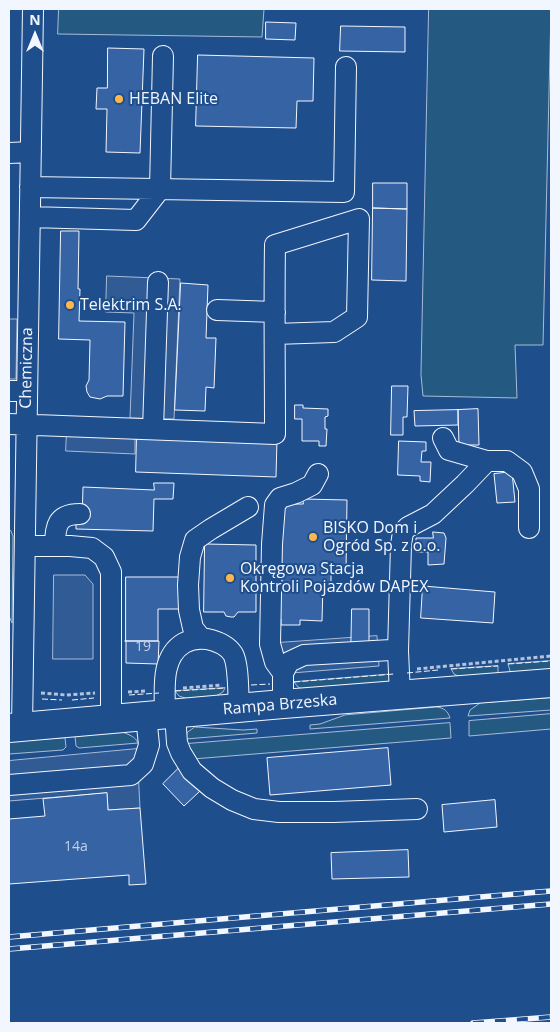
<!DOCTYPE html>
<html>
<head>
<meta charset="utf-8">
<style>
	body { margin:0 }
	#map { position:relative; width:560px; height:1032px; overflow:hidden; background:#1f4e8c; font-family:"Open Sans",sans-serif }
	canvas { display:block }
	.frame { position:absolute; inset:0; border:10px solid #f2f6ff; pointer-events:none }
	.north { position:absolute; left:10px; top:10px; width:50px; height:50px; -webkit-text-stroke:4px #1f4e8c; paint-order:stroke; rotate:0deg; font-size:14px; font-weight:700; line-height:20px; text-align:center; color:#f2f6ff }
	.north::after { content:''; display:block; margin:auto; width:18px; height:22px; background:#f2f6ff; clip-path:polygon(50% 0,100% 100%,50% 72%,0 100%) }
</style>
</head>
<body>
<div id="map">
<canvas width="560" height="1032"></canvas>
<div class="frame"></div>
<div class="north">N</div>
</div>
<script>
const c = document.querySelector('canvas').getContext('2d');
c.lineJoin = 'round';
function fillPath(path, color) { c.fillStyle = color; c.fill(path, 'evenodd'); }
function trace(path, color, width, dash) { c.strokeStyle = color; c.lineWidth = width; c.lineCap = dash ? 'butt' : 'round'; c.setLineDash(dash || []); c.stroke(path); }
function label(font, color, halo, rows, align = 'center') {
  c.font = font + ' "Open Sans",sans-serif'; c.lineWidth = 4; c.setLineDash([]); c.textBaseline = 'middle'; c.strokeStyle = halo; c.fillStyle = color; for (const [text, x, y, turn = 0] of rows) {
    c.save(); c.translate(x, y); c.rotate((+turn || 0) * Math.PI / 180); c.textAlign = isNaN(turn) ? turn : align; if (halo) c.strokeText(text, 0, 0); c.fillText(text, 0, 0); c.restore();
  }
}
const green = new Path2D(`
	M 59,9 L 264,9 L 262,37 L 58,34 Z
	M 429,9 L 551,9 L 543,345 L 515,345 L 517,398 L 423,396 L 421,375 Z
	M 9,529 L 11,531 L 13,536 L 12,623 L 9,616 Z
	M 551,661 L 551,670 L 513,673 L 510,671 L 508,664 Z
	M 498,666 L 498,672 L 496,674 L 460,677 L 454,674 L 451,669 Z
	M 394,674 L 390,681 L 387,683 L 302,689 L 298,687 L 294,682 Z
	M 225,688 L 223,692 L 214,697 L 188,699 L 179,696 L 175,691 Z
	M 551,698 L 551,710 L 468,716 L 470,710 L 480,703 Z
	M 437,707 C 444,708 448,711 450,718 L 310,729 L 310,725 L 320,724 L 345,715 Z
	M 551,714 L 551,729 L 469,736 L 469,721 Z
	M 450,723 L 451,738 L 193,759 L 186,744 Z
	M 195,727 L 243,730 L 257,729 L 257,733 L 186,739 L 187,733 Z
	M 122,732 C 128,734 136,737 138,743 L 79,748 L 76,746 L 75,736 Z
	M 65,738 L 66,747 L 63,750 L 9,754 L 9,742 Z`);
const parking = new Path2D(`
	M 107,276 L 180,279 L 174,419 L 130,418 L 134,313 L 106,312 Z
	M 9,319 L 17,319 L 16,379 L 9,379 Z
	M 67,430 L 135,432 L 135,454 L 66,451 Z
	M 54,575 L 85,575 L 93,584 L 93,659 L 53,659 Z
	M 377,636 L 379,666 L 279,674 L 277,643 Z
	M 137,749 L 140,808 L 108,810 L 107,793 L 9,801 L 9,761 Z`);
const building = new Path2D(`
	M 266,22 L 296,23 L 295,40 L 266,39 Z
	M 341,26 L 405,27 L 405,52 L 340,51 Z
	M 108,48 L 144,49 L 140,153 L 106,152 L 107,109 L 96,109 L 97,88 L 107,88 Z
	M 198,55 L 314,58 L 313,101 L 297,101 L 296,128 L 196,126 Z
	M 373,183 L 407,183 L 407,209 L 373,208 Z
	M 373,208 L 407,209 L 406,281 L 372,280 Z
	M 61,231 L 79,231 L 78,289 L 80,289 L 79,321 L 125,322 L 123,396 L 107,396 L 100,399 L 90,397 L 87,392 L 86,386 L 89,380 L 90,340 L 59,339 Z
	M 181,283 L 208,285 L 206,338 L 216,338 L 214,388 L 206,387 L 205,411 L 175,410 Z
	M 392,386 L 408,386 L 407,417 L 403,417 L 403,435 L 391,435 Z
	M 295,405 L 303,405 L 303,408 L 328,409 L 328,416 L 325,417 L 325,429 L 327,429 L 326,446 L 319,446 L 319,441 L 302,441 L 302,419 L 295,419 Z
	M 478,409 L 479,445 L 459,445 L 458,410 Z
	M 458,410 L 458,425 L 415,426 L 414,411 Z
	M 137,434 L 277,439 L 276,477 L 136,472 Z
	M 399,441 L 426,442 L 426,451 L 422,451 L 421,462 L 431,462 L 430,482 L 420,481 L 420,476 L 398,475 Z
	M 512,472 L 515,502 L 497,503 L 494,474 Z
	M 154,483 L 174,483 L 173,499 L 154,499 L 153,531 L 76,529 L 76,521 L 82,521 L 83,487 L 154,490 Z
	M 303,499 L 347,500 L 346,572 L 331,572 L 331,586 L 323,585 L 322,621 L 300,620 L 300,625 L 281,625 L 281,619 L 276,619 L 277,583 L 282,583 L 282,570 L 279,570 L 280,504 L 303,504 Z
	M 433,532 L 444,533 L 446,538 L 444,564 L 428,565 L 428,552 L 416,552 L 416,538 L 433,538 Z
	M 205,544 L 256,545 L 256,612 L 238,612 L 234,617 L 231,617 L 226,616 L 224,612 L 204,612 Z
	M 126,577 L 180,577 L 179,609 L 158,609 L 158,641 L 126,641 Z
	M 423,586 L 495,592 L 493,623 L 421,618 Z
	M 352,609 L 369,609 L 369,657 L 351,657 Z
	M 125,641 L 159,641 L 158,664 L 126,663 L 126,641 Z
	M 388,748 L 391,785 L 270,795 L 267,758 Z
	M 178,769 L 200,791 L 184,806 L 163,784 Z
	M 107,793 L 108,810 L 140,808 L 146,884 L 129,885 L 129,875 L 9,884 L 9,819 L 45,816 L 43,799 Z
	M 495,800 L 497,827 L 444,832 L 442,805 Z
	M 408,850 L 409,877 L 332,879 L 331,853 Z`);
const path = new Path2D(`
	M 417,669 L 551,656
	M 183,688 L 222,685
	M 128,692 L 147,691
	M 41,693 L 66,695 L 95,693`);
const minor = new Path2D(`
	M 9,153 L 31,152
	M 30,187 L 344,192 L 346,67
	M 30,217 L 136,220 L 160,189 L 163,56
	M 217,310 L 275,312
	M 9,391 L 27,391
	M 9,424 L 275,434 C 275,371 274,308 275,245 L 359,219 L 357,317 L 334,332 L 275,334
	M 153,429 L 158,282
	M 487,461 L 507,461 L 522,472 L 529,489 L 529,528
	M 25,546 L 70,546 L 92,548 L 104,557 L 111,572 L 111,719
	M 55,546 C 55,526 57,514 80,514
	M 201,638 L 193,628 L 189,610 L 188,585 L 190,557 L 195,540 L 211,529 L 248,507
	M 398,651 L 401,545 L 403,532 L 408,527 L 433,514 L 465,484 L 487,461 L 449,450 L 443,438
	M 283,673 L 275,662 L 270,644 L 272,544 L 275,505 L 280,498 L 296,493 L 312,485 L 318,474
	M 283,704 L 283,673 L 289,662 L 304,655 L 391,650 L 398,651 L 400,695
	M 165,714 C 165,691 160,657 184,643 C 191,639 199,638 207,639 C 217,641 227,645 233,654 C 239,665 238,695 239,708
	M 175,714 L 177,743 L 181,753 L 192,771 L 212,788 L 232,800 L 254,809 L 279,812 L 334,812 L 417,809
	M 22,727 L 33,9
	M 9,785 L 131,775 L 143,764 L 149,745 L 146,716`);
const highway = new Path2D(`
	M 9,728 L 283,704 L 551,683`);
const rail = new Path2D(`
	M 9,937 L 551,891
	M 9,949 L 551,904
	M 473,1023 L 551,1017`);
const fence = new Path2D(`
	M 508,664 L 551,661
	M 451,669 L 498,666
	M 407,673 L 438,670
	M 294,682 L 394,674
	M 251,685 L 270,684
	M 175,691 L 225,688
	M 129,695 L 159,693
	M 42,699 L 62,700
	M 72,700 L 94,698`);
const markers = [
	[119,99,5,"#ffb74d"],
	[70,305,5,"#ffb74d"],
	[313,537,5,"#ffb74d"],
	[230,578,5,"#ffb74d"]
];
const numberNames = [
	["19",143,647],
	["14a",76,847]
];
const poiNames = [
	["HEBAN Elite",129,99],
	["Telektrim S.A.",80,305],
	["BISKO Dom i",323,528],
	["Ogród Sp. z o.o.",323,546],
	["Okręgowa Stacja",240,569],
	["Kontroli Pojazdów DAPEX",240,587]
];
const streetNames = [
	["Chemiczna",27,368,-89],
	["Rampa Brzeska",280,705,-5]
];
fillPath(green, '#245a82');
trace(green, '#a8bbd7', 1);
fillPath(parking, '#305b95');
trace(parking, '#a8bbd7', 1);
fillPath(building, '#3563a3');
trace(building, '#f2f6ff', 1);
trace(minor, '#f2f6ff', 22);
trace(highway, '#f2f6ff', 30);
trace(path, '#b3c4dc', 3, [4, 2.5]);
trace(minor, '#1f4e8c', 20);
trace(highway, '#1f4e8c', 28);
trace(rail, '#f2f6ff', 5.5);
trace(rail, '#1f4e8c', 4, [11]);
trace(fence, '#f2f6ff', 1, [6, 2.5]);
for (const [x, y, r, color] of markers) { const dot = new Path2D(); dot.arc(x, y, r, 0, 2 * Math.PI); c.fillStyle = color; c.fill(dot); trace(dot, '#1f4e8c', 2); }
label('14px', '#c3d1e8', null, numberNames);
label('16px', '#f2f6ff', '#1f4e8c', poiNames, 'left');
label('16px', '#f2f6ff', '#1f4e8c', streetNames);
</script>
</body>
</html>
